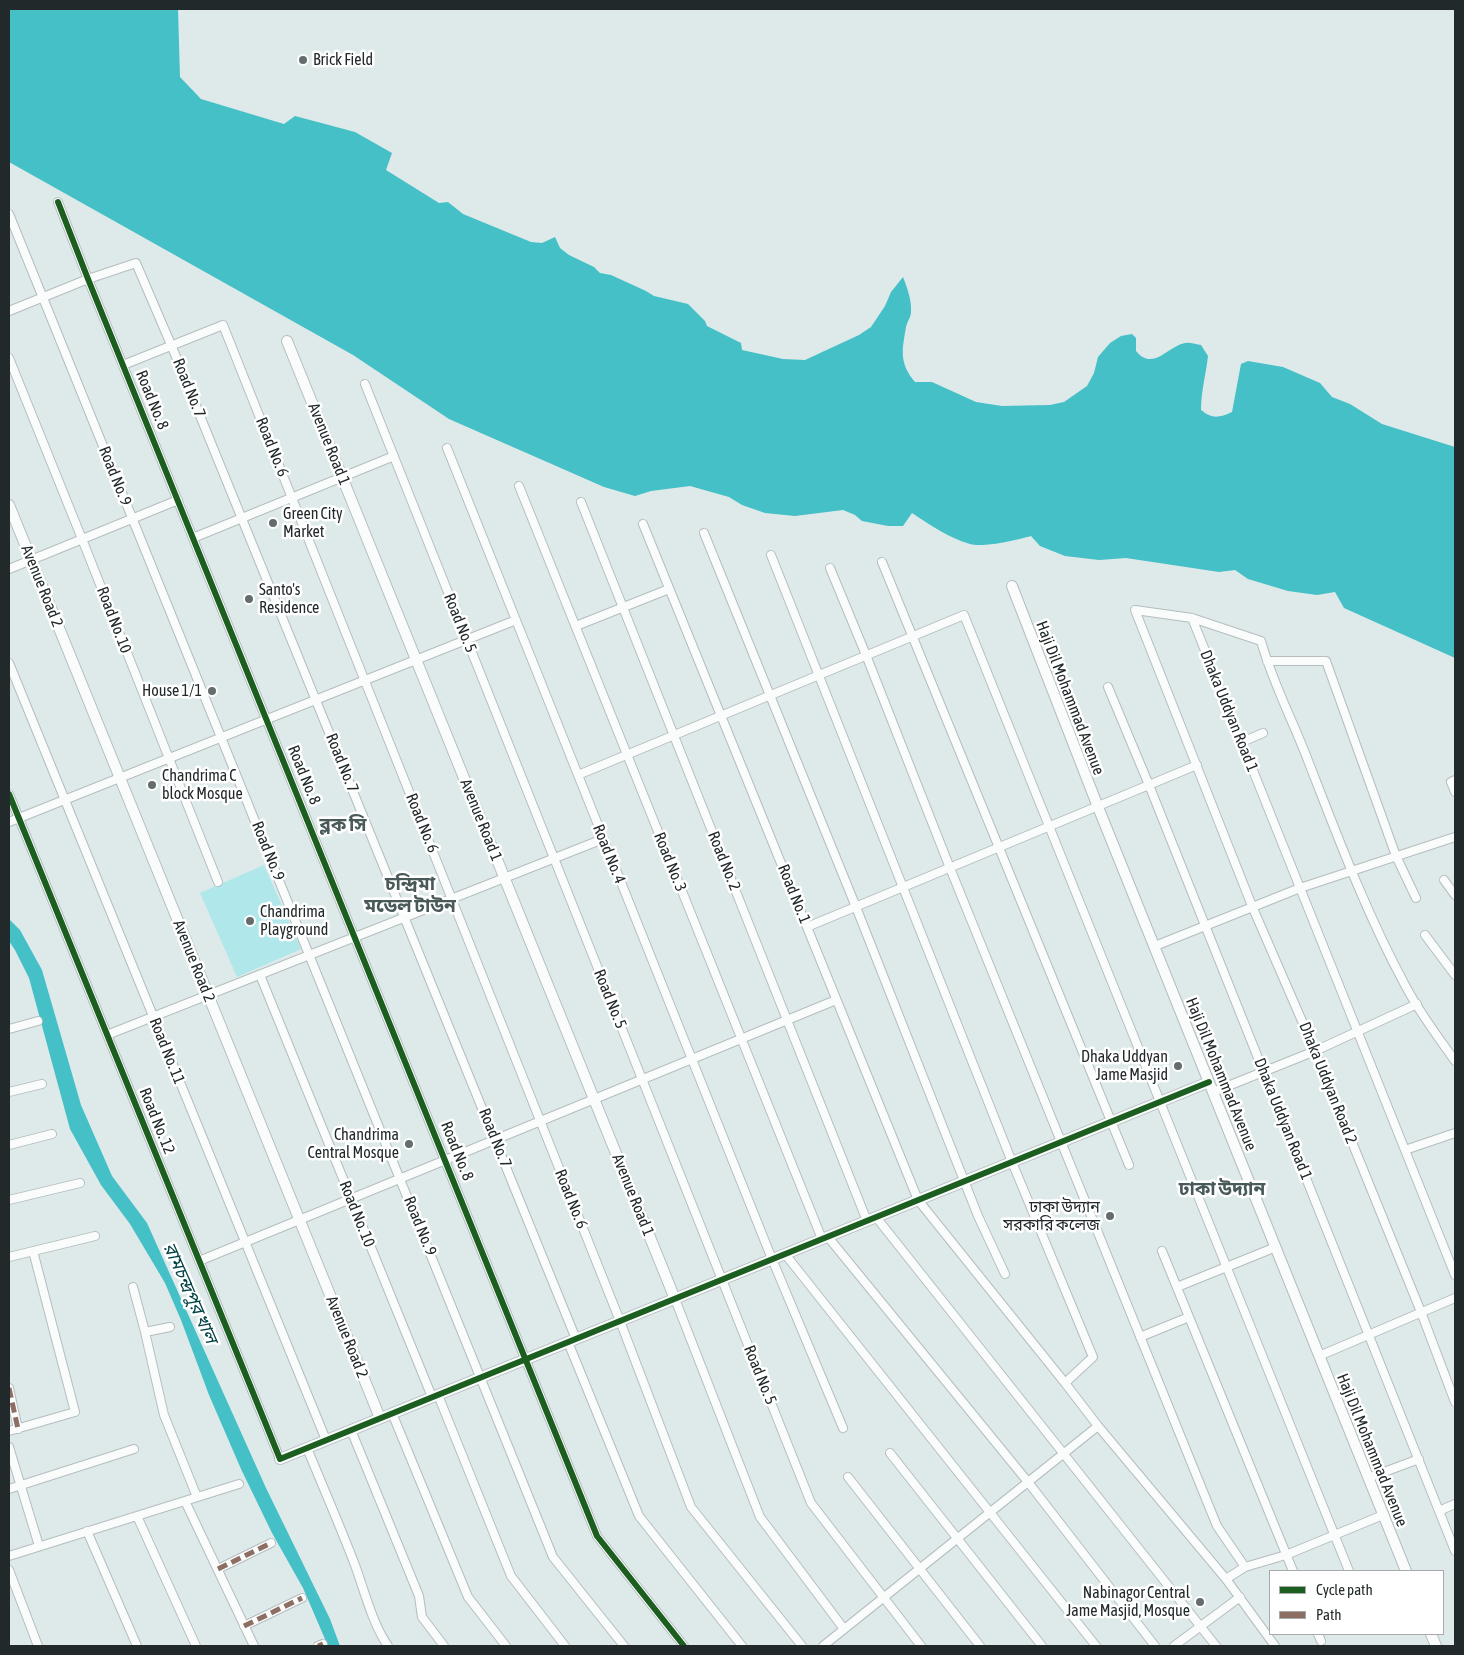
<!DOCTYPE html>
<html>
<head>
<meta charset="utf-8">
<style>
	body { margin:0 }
	#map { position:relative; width:1464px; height:1655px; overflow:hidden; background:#dee9ea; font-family:"Asap Condensed",sans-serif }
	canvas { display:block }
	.frame { position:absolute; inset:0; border:10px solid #22292a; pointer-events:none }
	.legend { position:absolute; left:1269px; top:1570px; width:175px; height:65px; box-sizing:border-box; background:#fff; border:1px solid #a7a9aa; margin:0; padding:6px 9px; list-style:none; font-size:15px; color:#22292a }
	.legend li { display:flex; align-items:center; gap:10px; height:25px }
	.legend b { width:25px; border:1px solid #a7a9aa }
</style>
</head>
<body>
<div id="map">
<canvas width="1464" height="1655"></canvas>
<div class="frame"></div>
<ul class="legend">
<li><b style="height:6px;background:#1b5e20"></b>Cycle path</li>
<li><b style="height:6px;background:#8d6e63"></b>Path</li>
</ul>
</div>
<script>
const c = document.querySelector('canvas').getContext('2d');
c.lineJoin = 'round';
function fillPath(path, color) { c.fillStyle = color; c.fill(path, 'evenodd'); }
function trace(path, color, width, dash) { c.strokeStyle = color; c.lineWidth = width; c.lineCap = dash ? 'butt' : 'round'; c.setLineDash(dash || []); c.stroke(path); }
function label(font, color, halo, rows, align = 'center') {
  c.font = font + ' "Asap Condensed","Noto Sans Bengali",sans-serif'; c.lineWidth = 5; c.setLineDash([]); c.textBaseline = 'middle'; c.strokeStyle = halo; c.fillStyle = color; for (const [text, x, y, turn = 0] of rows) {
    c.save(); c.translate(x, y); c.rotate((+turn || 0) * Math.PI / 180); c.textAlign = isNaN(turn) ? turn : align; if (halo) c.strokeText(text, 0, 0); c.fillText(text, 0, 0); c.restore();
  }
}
const green = new Path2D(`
	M 264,865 L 301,949 L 237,977 L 200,893 Z`);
const water = new Path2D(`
	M 9,9 L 178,9 L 180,77 L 201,99 L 284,124 L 295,116 L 355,132 L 392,153 L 386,170 L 439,203 L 448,202 L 463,214 L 531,242 L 542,243 L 555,237 L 560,248 L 569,255 L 594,267 L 600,273 L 611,275 L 646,291 L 654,296 L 688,304 L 705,321 L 707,326 L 741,343 L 742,350 L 783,359 L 805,360 L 859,335 L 871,327 L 885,306 L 891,292 L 903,277 C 907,287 912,301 911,312 C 911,317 907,322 906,327 C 902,350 899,363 915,382 L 932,382 L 976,402 L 1002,406 L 1050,405 L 1064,402 L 1087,386 L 1094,373 L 1098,357 L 1110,343 L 1121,336 L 1132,334 L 1136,338 L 1136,351 C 1153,372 1168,346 1185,343 C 1190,342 1197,345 1201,345 L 1208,356 C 1206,374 1201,391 1201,410 C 1212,419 1219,418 1232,412 L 1241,364 L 1248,361 L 1283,367 L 1320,383 L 1332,397 L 1350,404 L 1382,424 L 1455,447 L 1455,658 L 1344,608 L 1335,592 L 1317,595 L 1288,591 L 1248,579 L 1235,570 L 1219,572 L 1126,558 L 1099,560 L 1065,556 L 1040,546 L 1031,536 C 1017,540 983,548 970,544 C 949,538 930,525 912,513 L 903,526 L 888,526 L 862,521 L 855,515 L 843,510 L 795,516 L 765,513 L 742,505 L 729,497 L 690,486 L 651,491 L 635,496 L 604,487 L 449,419 L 353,355 L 9,162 Z
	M 9,919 L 20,930 L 42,970 L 81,1105 L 112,1176 L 147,1223 L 266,1488 L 330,1619 L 340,1646 L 328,1646 L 303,1588 L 272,1533 L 241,1469 L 209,1395 L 181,1320 L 165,1283 L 130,1224 L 101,1185 L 70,1129 L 29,978 L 15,950 L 9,941 Z`);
const minor = new Path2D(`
	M 58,202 L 88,279 L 597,1536 L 684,1646
	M 9,214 L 553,1557 L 624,1646
	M 9,311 L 88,279 L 136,263 L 172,347 L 576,1339
	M 9,358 L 82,539 L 218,882
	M 123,365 L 223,325 L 620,1321 L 691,1507 L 802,1646
	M 365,384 L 811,1503 L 921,1646
	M 447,448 L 772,1259 L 843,1428
	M 519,486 L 822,1239
	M 581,502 L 867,1221
	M 643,524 L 918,1200 L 1065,1383 L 1098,1426 L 1226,1579 L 1275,1646
	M 704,533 L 856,907 L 978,1216 L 1005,1274
	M 193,538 L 394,456
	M 771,555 L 1012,1162 L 1093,1357 L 1065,1383
	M 882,562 L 1129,1165
	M 830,568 L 866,655 L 950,868 L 1217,1526 L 1245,1567
	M 9,569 L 178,500
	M 1192,618 L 1455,1275
	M 576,626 L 669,589
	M 1267,661 L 1326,661 L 1396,856 L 1416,898
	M 9,663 L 326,1440
	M 1108,687 L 1149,785 L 1455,1551
	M 1242,742 L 1263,733
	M 578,775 L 964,615 L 1349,1571
	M 1455,780 L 1451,782 L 1455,792
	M 9,794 L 280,1459
	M 9,822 L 516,620
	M 1444,880 L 1455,895
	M 807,927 L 1197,765
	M 1425,935 L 1455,975
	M 1155,946 L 1300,888 L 1455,837
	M 260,975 L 432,1397
	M 9,1029 L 38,1021
	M 107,1035 L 603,839
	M 1455,1061 C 1438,1037 1419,1012 1405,985 C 1366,913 1337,835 1307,758 C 1292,719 1272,681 1261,641 L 1192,618 L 1135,610 L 1252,906 L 1315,1051 L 1421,1312 L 1455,1402
	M 9,1092 L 42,1084
	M 1213,1092 L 1315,1051 L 1417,1004
	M 9,1145 L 52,1134
	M 1405,1150 L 1455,1133
	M 9,1200 L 80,1183
	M 876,1217 L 1216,1646
	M 828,1237 L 1028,1482 L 1155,1646
	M 1162,1251 L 1293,1571
	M 785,1254 L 1096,1646
	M 9,1257 L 95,1236
	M 199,1261 L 836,1000
	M 133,1287 L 145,1332 L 164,1415 L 197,1497
	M 1177,1287 L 1276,1247
	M 675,1299 L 760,1517 L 844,1629
	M 145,1332 L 170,1327
	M 1140,1337 L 1189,1317
	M 568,1342 L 639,1516 L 742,1646
	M 1319,1356 L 1455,1298
	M 9,1388 L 18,1429
	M 438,1395 L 511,1576 L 565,1646
	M 392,1413 L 468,1597 L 506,1646
	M 351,1430 L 419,1596 L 422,1617 L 444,1646
	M 9,1431 L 75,1412 L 33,1251
	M 9,1447 L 39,1546
	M 307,1448 C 323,1487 340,1526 355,1565 C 364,1590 373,1625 388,1646
	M 890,1453 L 1042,1646
	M 848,1477 L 980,1646
	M 1368,1478 L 1419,1459
	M 9,1489 L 134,1449
	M 185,1501 L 254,1646
	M 1439,1511 L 1455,1504
	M 137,1516 L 196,1646
	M 87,1531 L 137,1646
	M 9,1556 L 239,1484
	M 218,1569 L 271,1543
	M 9,1570 L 38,1646
	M 1226,1579 L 1245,1567 L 1286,1555 L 1383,1515
	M 244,1626 L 302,1598
	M 1318,1634 L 1321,1641
	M 318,1646 L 323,1644
	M 823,1646 L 1098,1426
	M 1174,1646 L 1240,1597`);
const tertiary = new Path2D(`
	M 287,341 L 675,1299
	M 9,505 L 380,1418
	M 1012,586 L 1098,807 L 1406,1571
	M 280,1459 L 1209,1082
	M 1431,1634 L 1436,1646`);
const quiet = new Path2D(`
	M 9,1388 L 18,1429
	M 218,1569 L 271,1543
	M 244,1626 L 302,1598
	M 318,1646 L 323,1644`);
const cycleway = new Path2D(`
	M 58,202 L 88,279 L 597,1536 L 684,1646
	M 9,794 L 280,1459 L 1209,1082`);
const markers = [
	[303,60,5,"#646c6d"],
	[273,523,5,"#646c6d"],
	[249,599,5,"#646c6d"],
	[212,691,5,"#646c6d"],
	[152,785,5,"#646c6d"],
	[250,921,5,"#646c6d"],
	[1178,1066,5,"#646c6d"],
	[409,1144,5,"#646c6d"],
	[1110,1216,5,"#646c6d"],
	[1200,1602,5,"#646c6d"]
];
const poiNames = [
	["Brick Field",313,60],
	["Green City",283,514],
	["Market",283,532],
	["Santo's",259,590],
	["Residence",259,608],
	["House 1/1",202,691,"right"],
	["Chandrima C",162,776],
	["block Mosque",162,794],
	["Chandrima",260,912],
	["Playground",260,930],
	["Dhaka Uddyan",1168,1057,"right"],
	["Jame Masjid",1168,1075,"right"],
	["Chandrima",399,1135,"right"],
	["Central Mosque",399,1153,"right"],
	["ঢাকা উদ্যান",1100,1207,"right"],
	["সরকারি কলেজ",1100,1225,"right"],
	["Nabinagor Central",1190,1593,"right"],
	["Jame Masjid, Mosque",1190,1611,"right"]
];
const streetNames = [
	["Road No. 7",189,388,68],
	["Road No. 8",152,400,68],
	["Avenue Road 1",329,444,68],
	["Road No. 6",272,447,68],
	["Road No. 9",115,476,68],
	["Avenue Road 2",42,586,68],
	["Road No. 10",114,620,69],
	["Road No. 5",460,623,68],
	["Haji Dil Mohammad Avenue",1070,698,69],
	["Dhaka Uddyan Road 1",1229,711,68],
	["Road No. 7",342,763,68],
	["Road No. 8",304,775,68],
	["Avenue Road 1",481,820,68],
	["Road No. 6",422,823,68],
	["Road No. 9",268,851,68],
	["Road No. 4",609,854,68],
	["Road No. 2",724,861,68],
	["Road No. 3",670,862,68],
	["Road No. 1",794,894,68],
	["Avenue Road 2",194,961,68],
	["Road No. 5",610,999,68],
	["Road No. 11",167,1051,68],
	["Haji Dil Mohammad Avenue",1221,1074,68],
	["Dhaka Uddyan Road 2",1328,1083,68],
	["Dhaka Uddyan Road 1",1283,1119,68],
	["Road No. 12",157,1121,68],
	["Road No. 7",495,1138,68],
	["Road No. 8",457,1151,68],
	["Avenue Road 1",633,1195,68],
	["Road No. 6",571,1199,68],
	["Road No. 10",357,1214,68],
	["Road No. 9",420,1226,68],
	["Avenue Road 2",347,1337,68],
	["Road No. 5",760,1375,68],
	["Haji Dil Mohammad Avenue",1372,1450,68]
];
const waterNames = [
	["রামচন্দ্রপুর খাল",190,1293,66]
];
const quarterNames = [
	["ব্লক সি",343,825],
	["চন্দ্রিমা",410,884],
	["মডেল টাউন",410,906],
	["ঢাকা উদ্যান",1222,1189]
];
fillPath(green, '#afe7ea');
fillPath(water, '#44c0c6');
trace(minor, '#b5bdbe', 10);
trace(tertiary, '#b5bdbe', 12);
trace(minor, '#fafcfc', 8);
trace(tertiary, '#fafcfc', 10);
trace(quiet, '#8d6e63', 5, [10, 5]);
trace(cycleway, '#1b5e20', 6);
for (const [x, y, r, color] of markers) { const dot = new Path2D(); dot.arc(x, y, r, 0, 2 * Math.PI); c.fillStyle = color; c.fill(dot); trace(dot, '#fff', 2); }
label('16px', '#22292a', '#fff', poiNames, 'left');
label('16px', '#22292a', '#fff', streetNames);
label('italic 18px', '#004245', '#fff', waterNames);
label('bold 19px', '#49595a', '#fff', quarterNames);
</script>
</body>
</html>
